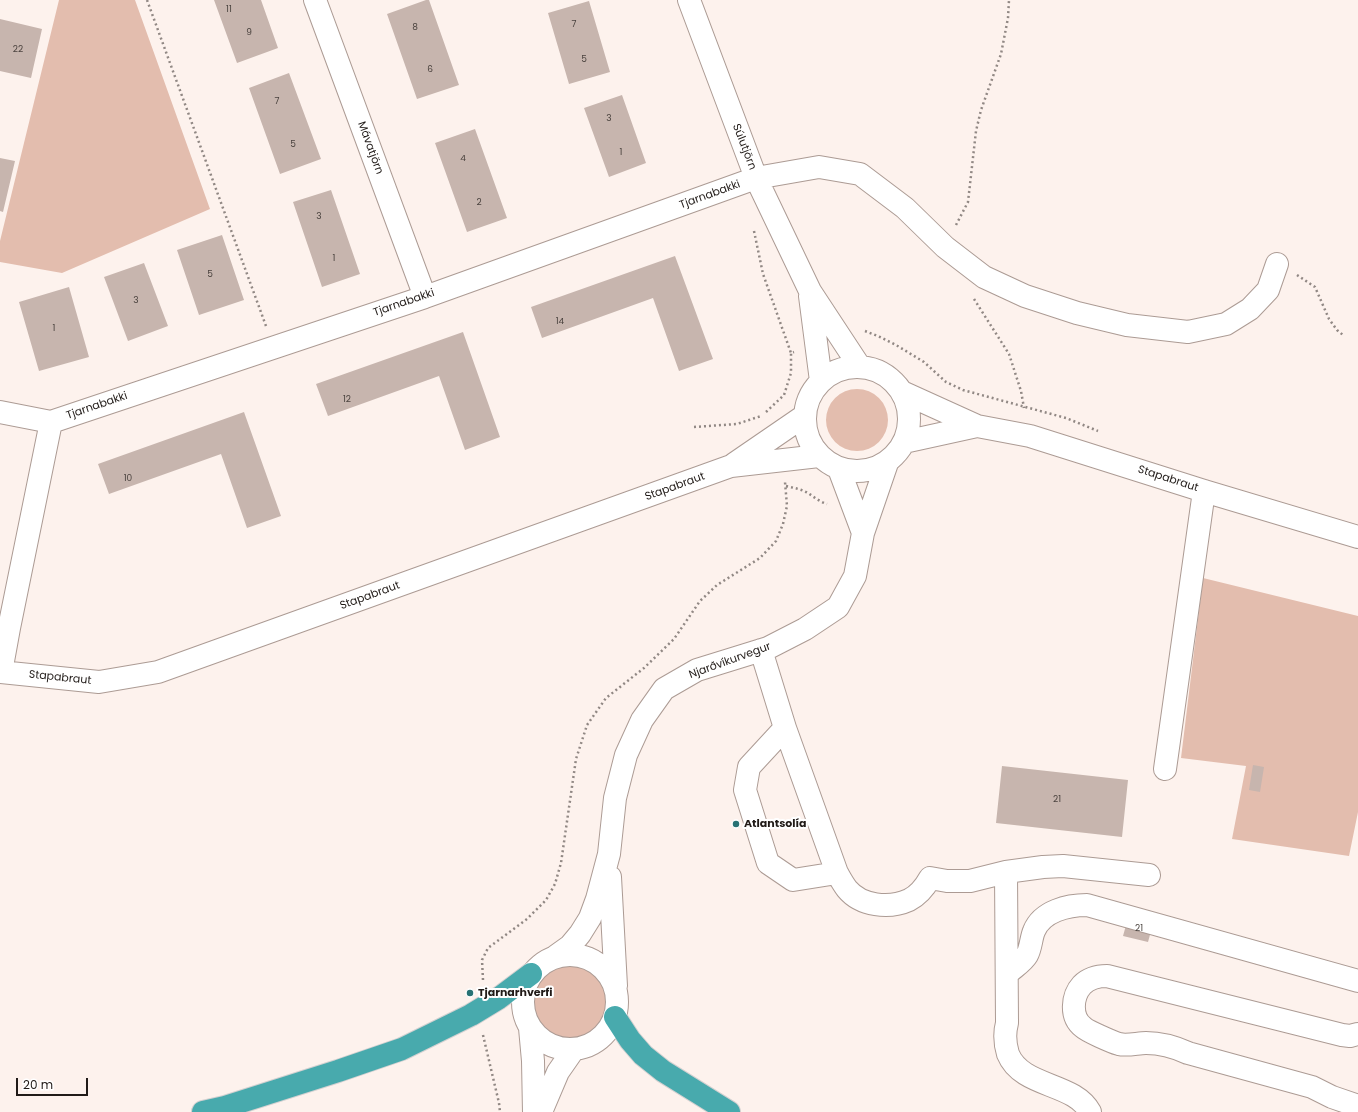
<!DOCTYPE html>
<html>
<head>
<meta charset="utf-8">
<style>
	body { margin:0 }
	#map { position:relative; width:1358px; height:1112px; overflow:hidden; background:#fdf2ed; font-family:Poppins,sans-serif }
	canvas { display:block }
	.scale { position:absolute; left:16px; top:1078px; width:72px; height:18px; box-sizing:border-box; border:2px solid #211b18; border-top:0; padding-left:5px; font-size:12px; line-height:14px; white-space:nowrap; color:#211b18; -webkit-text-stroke:3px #fff; paint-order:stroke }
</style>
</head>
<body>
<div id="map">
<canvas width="1358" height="1112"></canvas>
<div class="scale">20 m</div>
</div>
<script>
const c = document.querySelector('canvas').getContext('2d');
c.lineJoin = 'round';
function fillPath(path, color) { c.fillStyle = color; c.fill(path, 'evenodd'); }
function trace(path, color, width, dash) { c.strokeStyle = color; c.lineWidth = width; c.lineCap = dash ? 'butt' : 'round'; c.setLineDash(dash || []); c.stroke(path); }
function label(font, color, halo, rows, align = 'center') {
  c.font = font + ' Poppins,sans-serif'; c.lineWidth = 4; c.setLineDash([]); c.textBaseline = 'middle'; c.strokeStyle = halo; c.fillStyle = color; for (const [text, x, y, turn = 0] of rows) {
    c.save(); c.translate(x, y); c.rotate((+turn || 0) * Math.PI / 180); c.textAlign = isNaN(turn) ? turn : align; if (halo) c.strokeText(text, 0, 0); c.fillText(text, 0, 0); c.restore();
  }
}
const green = new Path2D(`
	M 59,0 L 135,0 L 210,209 L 62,273 L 0,262 L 0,241 Z
	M826 420a31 31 0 1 1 62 0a31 31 0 1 1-62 0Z
	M 1203,578 L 1358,616 L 1358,812 L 1349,856 L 1232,839 L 1246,766 L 1181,758 Z
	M532 1001a38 38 0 1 1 76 0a38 38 0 1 1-76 0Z`);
const building = new Path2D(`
	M 214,0 L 261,0 L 278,48 L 237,63 Z
	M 426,0 L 429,0 L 459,85 L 417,99 L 387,14 Z
	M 589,1 L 610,72 L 569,84 L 548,13 Z
	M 0,19 L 42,29 L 31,78 L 0,71 Z
	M 289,73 L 321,159 L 280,174 L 249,88 Z
	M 622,95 L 646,163 L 609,177 L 584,108 Z
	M 475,129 L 507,218 L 467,232 L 435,143 Z
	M 0,158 L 15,161 L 3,212 L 0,211 Z
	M 331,190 L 360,274 L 322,287 L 293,202 Z
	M 222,235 L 244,300 L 199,315 L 177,250 Z
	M 675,256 L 713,359 L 679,371 L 653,298 L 542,338 L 531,307 Z
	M 144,263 L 168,326 L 128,341 L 104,277 Z
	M 69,287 L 89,357 L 39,371 L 19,302 Z
	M 463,332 L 500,437 L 465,450 L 439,376 L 328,416 L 316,384 Z
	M 244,412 L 281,516 L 247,528 L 221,454 L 109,494 L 98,464 Z
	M 1253,765 L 1264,767 L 1260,792 L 1249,790 Z
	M 1002,766 L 1128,780 L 1122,837 L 996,823 Z
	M 1128,918 L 1153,924 L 1148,942 L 1123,936 Z`);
const path = new Path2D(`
	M 147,0 L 266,326
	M 956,225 L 968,202 L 976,131 L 981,110 L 1001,54 L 1008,18 L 1009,0
	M 754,231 L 763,274 L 791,353
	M 1297,275 L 1315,287 L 1329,319 L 1337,330 L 1343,335
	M 974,299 L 1009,354 L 1021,391 L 1024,408
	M 865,331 L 880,337 L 896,345 L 924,362 L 946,382 L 963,390 L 1066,418 L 1098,431
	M 766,412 L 784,395 L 791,373 L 791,353 L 794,352
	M 694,427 L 737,424 L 761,416
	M 786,486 C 794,488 801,489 808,493 C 814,497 820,502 827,504
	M 483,980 L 482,960 L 488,948 L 527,919 L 546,900 L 555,884 L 561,863 L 576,759 L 587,725 L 606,698 L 644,668 L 674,639 L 700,601 L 717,585 L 760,558 L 776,541 L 783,524 L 787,506 L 785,482
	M 483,1035 L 499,1103 L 500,1112`);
const minor = new Path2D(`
	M 315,0 L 425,297
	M 689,0 L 756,178 L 810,291 L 860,367
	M 810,296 L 821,381
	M805 419a52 52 0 1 1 104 0a52 52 0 1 1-104 0Z
	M 902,392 L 977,426 L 1030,436 L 1204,491 L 1358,537
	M 0,412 L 51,422 L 425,297 L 756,178 L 819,167 L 860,174 L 905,208 L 945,247 L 984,277 L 1025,296 L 1077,313 L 1127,325 L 1188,332 L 1226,324 L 1250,309 L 1268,290 L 1277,264
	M 904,442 L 977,426
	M 734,464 L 804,416
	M 839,469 L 863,533
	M 761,650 L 785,728 L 837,873 C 840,878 843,884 847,889 C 861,906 889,909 909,900 C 919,895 925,887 930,878 L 947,881 L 970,881 L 1006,872 L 1043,867 L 1063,866 L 1149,875
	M 0,672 L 99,682 L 158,672 L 731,466 L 819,456
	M 1,672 L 9,628 L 51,422
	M 785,728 L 749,767 L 745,790 L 768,863 L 793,880 L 837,873
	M 1165,769 L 1204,491
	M 1006,872 L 1007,1023 C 1004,1034 1005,1044 1008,1054 C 1022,1088 1074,1082 1090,1112
	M 610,877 L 616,986
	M523 1002a47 47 0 1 1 94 0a47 47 0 1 1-94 0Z
	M 556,956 L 570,946 L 580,934 L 590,918 L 597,899 L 609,854 L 615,798 L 626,755 L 642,720 L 664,689 L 697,670 L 768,648 L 805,629 L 838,607 L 855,576 L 863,533 L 887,463
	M 1007,974 C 1013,968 1023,962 1027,955 C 1031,948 1031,938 1034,931 C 1042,911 1068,905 1087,905 L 1358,981
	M 530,1028 L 533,1061 L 534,1112
	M 1358,1034 L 1350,1036 L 1342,1035 L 1107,976 C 1097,976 1089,978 1082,985 C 1072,996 1070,1017 1083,1027 C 1087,1031 1112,1042 1119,1044 C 1127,1046 1138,1043 1146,1043 C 1161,1043 1175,1047 1188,1053 L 1312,1087 L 1332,1097 L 1358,1106
	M 541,1112 L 558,1072 L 574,1049`);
const highway = new Path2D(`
	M 615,1017 L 630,1040 L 643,1055 L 663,1071 L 729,1112
	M 203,1112 L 225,1107 L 338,1071 L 402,1049 L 471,1015 L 499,998 L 531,974`);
const markers = [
	[736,824,4,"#277274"],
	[470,993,4,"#277274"]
];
const numberNames = [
	["11",229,10],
	["7",574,25],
	["8",415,28],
	["9",249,33],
	["22",18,50],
	["5",584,60],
	["6",430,70],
	["7",277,102],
	["3",609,119],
	["5",293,145],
	["1",621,153],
	["4",463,159],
	["2",479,203],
	["3",319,217],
	["1",334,259],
	["5",210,275],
	["3",136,301],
	["14",560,322],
	["1",54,329],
	["12",347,400],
	["10",128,479],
	["21",1057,800],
	["21",1139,929]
];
const streetNames = [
	["Súlutjörn",744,147,69],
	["Mávatjörn",370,148,70],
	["Tjarnabakki",710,195,-20],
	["Tjarnabakki",404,303,-19],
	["Tjarnabakki",97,406,-19],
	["Stapabraut",1168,479,18],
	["Stapabraut",675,487,-20],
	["Stapabraut",370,596,-20],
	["Njarðvíkurvegur",730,661,-20],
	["Stapabraut",60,678,6]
];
const poiNames = [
	["Atlantsolía",744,824],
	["Tjarnarhverfi",478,993]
];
fillPath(green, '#e3bdae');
fillPath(building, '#c7b5ae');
trace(minor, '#ac9b94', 24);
trace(highway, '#d3d1d1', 24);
trace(path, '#918884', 2.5, [2, 3]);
trace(minor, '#fff', 22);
trace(highway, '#48aaad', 22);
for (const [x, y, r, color] of markers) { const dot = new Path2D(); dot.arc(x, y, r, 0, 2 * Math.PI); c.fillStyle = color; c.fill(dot); trace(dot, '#fff', 1.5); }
label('9px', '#4a423e', null, numberNames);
label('11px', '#211b18', '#fff', streetNames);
label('bold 11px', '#211b18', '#fff', poiNames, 'left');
</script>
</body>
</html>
